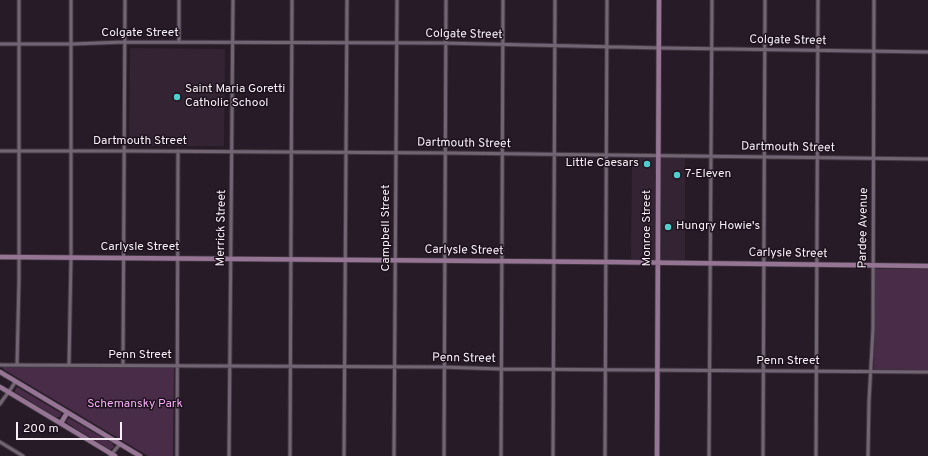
<!DOCTYPE html>
<html>
<head>
<meta charset="utf-8">
<style>
	body { margin:0 }
	#map { position:relative; width:928px; height:456px; overflow:hidden; background:#271b27; font-family:Overpass,sans-serif }
	canvas { display:block }
	.scale { position:absolute; left:16px; top:422px; width:106px; height:18px; box-sizing:border-box; border:2px solid #f7eef6; border-top:0; padding-left:5px; font-size:12px; line-height:14px; white-space:nowrap; color:#f7eef6; -webkit-text-stroke:3px #1d121d; paint-order:stroke }
</style>
</head>
<body>
<div id="map">
<canvas width="928" height="456"></canvas>
<div class="scale">200 m</div>
</div>
<script>
const c = document.querySelector('canvas').getContext('2d');
c.lineJoin = 'round';
function fillPath(path, color) { c.fillStyle = color; c.fill(path, 'evenodd'); }
function trace(path, color, width, dash) { c.strokeStyle = color; c.lineWidth = width; c.lineCap = dash ? 'butt' : 'round'; c.setLineDash(dash || []); c.stroke(path); }
function label(font, color, halo, rows, align = 'center') {
  c.font = font + ' Overpass,sans-serif'; c.lineWidth = 3; c.setLineDash([]); c.textBaseline = 'middle'; c.strokeStyle = halo; c.fillStyle = color; for (const [text, x, y, turn = 0] of rows) {
    c.save(); c.translate(x, y); c.rotate((+turn || 0) * Math.PI / 180); c.textAlign = isNaN(turn) ? turn : align; if (halo) c.strokeText(text, 0, 0); c.fillText(text, 0, 0); c.restore();
  }
}
const built = new Path2D(`
	M 130,48 L 225,49 L 224,146 L 129,146 Z
	M 632,155 L 685,156 L 685,263 L 631,262 Z`);
const green = new Path2D(`
	M 875,269 L 928,269 L 928,370 L 874,369 Z
	M 4,367 L 174,368 L 173,456 L 148,456 L 3,369 Z
	M 17,387 L 59,412 L 61,413 L 61,416 L 60,417 L 56,417 L 15,392 L 15,390 Z
	M 69,418 L 112,443 L 114,446 L 113,448 L 111,449 L 109,449 L 67,423 L 66,421 Z`);
const street = new Path2D(`
	M 179,42 L 179,0
	M 0,44 L 72,44 L 125,42 L 442,43 L 663,48 L 928,52
	M 0,151 L 129,151 L 450,153 L 928,159
	M 0,365 L 441,367 L 501,369 L 928,372
	M 17,365 L 19,280 L 19,0
	M 69,365 L 71,257 L 71,0
	M 123,365 L 125,0
	M 0,404 C 5,396 11,390 15,382
	M 0,442 L 23,456
	M 110,456 L 120,444
	M 177,456 L 178,151
	M 229,456 L 233,0
	M 290,456 L 292,0
	M 344,456 L 347,0
	M 394,456 L 397,0
	M 444,456 L 446,0
	M 501,456 L 503,0
	M 553,456 L 555,0
	M 605,456 L 607,0
	M 709,456 L 712,0
	M 763,456 L 765,0
	M 816,456 L 818,0
	M 868,456 L 869,401 L 873,329 L 874,0`);
const secondary = new Path2D(`
	M 0,257 L 606,262 L 928,266
	M 0,372 L 140,456
	M 0,387 L 115,456
	M 61,423 L 67,413
	M 657,456 L 659,0`);
const markers = [
	[177,97,4,"#52cdcd"],
	[647,164,4,"#52cdcd"],
	[677,175,4,"#52cdcd"],
	[668,227,4,"#52cdcd"]
];
const streetNames = [
	["Colgate Street",140,34],
	["Colgate Street",464,35,1],
	["Colgate Street",788,41,1],
	["Dartmouth Street",140,142],
	["Dartmouth Street",464,144,1],
	["Dartmouth Street",788,148,1],
	["Merrick Street",222,228,-89],
	["Campbell Street",387,228,-90],
	["Monroe Street",648,228,-90],
	["Pardee Avenue",864,228,-89],
	["Carlysle Street",140,248],
	["Carlysle Street",464,251,1],
	["Carlysle Street",788,254,1],
	["Penn Street",140,356],
	["Penn Street",464,359,1],
	["Penn Street",788,362]
];
const poiNames = [
	["Saint Maria Goretti",185,90],
	["Catholic School",185,104],
	["Little Caesars",639,164,"right"],
	["7-Eleven",685,175],
	["Hungry Howie's",676,227]
];
const parkNames = [
	["Schemansky Park",135,405]
];
fillPath(built, '#332333');
fillPath(green, '#492c48');
trace(street, '#433943', 5);
trace(secondary, '#433943', 6);
trace(street, '#726472', 3);
trace(secondary, '#957494', 4.5);
for (const [x, y, r, color] of markers) { const dot = new Path2D(); dot.arc(x, y, r, 0, 2 * Math.PI); c.fillStyle = color; c.fill(dot); trace(dot, '#1d121d', 1.5); }
label('12px', '#f7eef6', '#1d121d', streetNames);
label('12px', '#f7eef6', '#1d121d', poiNames, 'left');
label('12px', '#f4abf2', '#1d121d', parkNames);
</script>
</body>
</html>
